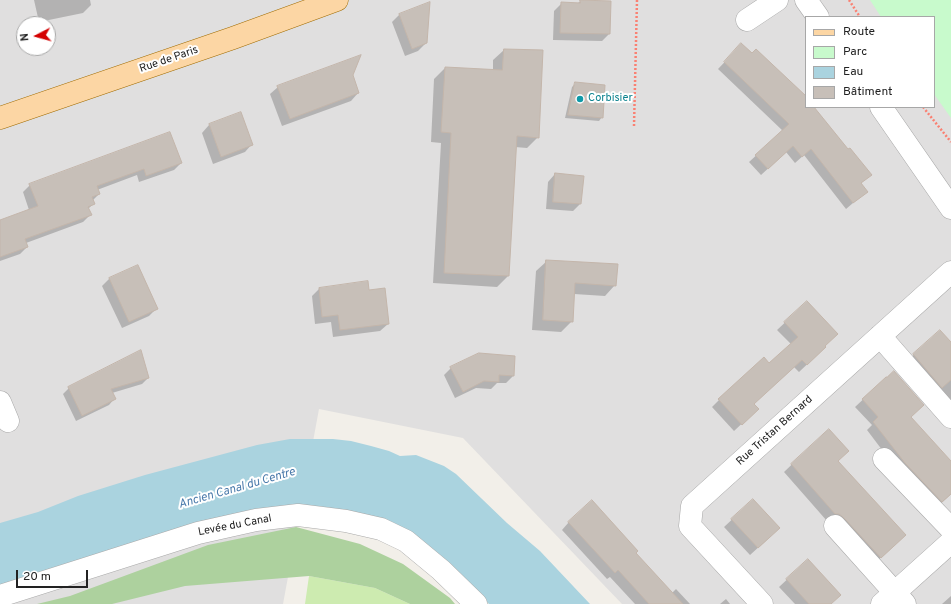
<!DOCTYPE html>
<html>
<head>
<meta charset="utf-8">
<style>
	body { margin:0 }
	#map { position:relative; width:951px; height:604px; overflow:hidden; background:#f2efe9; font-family:Overpass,sans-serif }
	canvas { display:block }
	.legend { position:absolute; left:805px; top:16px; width:130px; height:92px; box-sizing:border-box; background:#fff; border:1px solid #a7a7a7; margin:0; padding:5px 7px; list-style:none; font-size:12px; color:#222 }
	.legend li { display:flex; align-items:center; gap:8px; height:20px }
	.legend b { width:20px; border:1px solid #a7a7a7 }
	.north { position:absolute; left:16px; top:16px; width:40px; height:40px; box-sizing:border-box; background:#fff; border:1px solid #a7a7a7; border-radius:50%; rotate:264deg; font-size:11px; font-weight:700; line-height:16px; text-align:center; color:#222 }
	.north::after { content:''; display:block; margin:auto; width:14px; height:18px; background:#d40000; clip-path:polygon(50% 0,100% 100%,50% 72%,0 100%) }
	.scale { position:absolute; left:16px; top:570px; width:72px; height:18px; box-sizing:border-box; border:2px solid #222; border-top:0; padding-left:5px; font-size:12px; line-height:14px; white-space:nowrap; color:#222; -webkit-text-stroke:3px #fff; paint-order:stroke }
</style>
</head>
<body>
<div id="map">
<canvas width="951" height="604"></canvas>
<ul class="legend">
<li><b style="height:5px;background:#fcd6a4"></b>Route</li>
<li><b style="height:11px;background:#c8facc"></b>Parc</li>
<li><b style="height:11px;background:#aad3df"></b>Eau</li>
<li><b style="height:11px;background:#c7bfb8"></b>Bâtiment</li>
</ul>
<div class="north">N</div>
<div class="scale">20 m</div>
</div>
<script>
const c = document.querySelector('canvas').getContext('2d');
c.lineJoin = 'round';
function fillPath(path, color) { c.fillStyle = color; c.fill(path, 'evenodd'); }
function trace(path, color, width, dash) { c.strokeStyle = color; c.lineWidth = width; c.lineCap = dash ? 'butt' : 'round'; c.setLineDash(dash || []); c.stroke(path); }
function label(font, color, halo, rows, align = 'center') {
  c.font = font + ' Overpass,sans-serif'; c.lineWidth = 4; c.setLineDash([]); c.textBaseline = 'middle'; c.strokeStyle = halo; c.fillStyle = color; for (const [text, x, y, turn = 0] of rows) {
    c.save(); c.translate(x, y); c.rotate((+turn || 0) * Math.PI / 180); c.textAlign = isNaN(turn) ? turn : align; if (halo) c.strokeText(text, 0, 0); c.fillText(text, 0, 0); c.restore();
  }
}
const residential = new Path2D(`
	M 0,0 L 951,0 L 951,604 L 622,604 L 463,438 L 319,409 L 283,604 L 0,604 ZM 806,17 L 934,17 L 934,107 L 806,107 ZM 24,24 L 48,24 L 48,48 L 24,48 Z`);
const grass = new Path2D(`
	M 309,576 L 375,588 L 410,604 L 305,604 Z`);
const forest = new Path2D(`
	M 296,527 L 360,544 L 403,564 L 450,598 L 455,604 L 410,604 L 375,588 L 309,576 L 185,586 L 112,604 L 37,604 L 70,596 L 208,545 Z`);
const park = new Path2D(`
	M 870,0 L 951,0 L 951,118 L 934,94 L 934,17 L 881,17 Z`);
const water = new Path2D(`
	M 290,439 L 333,439 L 351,441 L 371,446 L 389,451 L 400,456 L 416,455 L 444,466 L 456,474 L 507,523 L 540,551 L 590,604 L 489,604 L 460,575 L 351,512 L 325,507 L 304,506 L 0,586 L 0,523 L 38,512 L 78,496 L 145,475 L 257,445 Z`);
const shadow = new Path2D(`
	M 34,0 L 90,0 L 91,5 L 83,13 L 39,22 Z
	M 581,1 L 609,34 L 602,41 L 553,40 L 554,11 L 562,3 L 578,3 Z
	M 400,14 L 426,43 L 418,51 L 405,56 L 392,22 Z
	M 741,45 L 806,98 L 806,107 L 813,107 L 848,151 L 870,175 L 860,184 L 866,192 L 846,209 L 804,155 L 795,163 L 786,152 L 761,175 L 749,162 L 783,131 L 718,69 Z
	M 504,50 L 538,137 L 527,148 L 515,147 L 508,276 L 497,287 L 433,283 L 441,143 L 431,142 L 434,79 L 445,68 L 493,70 L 493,60 Z
	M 352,75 L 358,93 L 351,101 L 282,126 L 270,94 L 278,87 Z
	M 576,83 L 602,117 L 599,121 L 565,118 L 572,87 Z
	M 241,114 L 252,144 L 245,152 L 213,164 L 202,133 L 209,125 Z
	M 181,163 L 174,170 L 139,182 L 137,175 L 97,190 L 99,194 L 92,201 L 93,204 L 88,209 L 90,215 L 83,222 L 26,243 L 27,247 L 20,254 L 0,261 L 0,221 L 29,210 L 23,192 L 30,185 Z
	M 555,174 L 580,204 L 573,211 L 546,209 L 548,182 Z
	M 547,261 L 615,285 L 605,296 L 574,294 L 572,321 L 561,332 L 532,330 L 536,271 Z
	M 110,278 L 157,308 L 149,316 L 122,328 L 102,286 Z
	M 319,289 L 368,291 L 388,324 L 380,331 L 333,337 L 331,322 L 315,324 L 312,296 Z
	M 807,302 L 824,347 L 817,355 L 799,372 L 794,367 L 753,404 L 750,416 L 734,431 L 712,407 L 719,400 L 769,364 L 791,344 L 777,330 Z
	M 940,331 L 951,343 L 951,412 L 906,362 Z
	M 514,357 L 513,376 L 506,383 L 497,383 L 491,389 L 476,388 L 455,398 L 444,375 L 451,368 Z
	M 148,378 L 142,384 L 112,393 L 115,398 L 109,405 L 76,421 L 63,394 L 69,388 Z
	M 886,378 L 910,417 L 951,463 L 951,494 L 935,509 L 898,471 L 867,430 L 872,425 L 855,407 Z
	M 828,430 L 837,461 L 897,542 L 873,565 L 827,521 L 784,472 Z
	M 753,500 L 771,536 L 750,555 L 724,527 Z
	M 569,522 L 635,553 L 672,593 L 676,589 L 690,604 L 635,604 L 610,577 L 607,579 L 562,530 Z
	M 808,560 L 830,604 L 795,604 L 779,587 Z
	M 951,596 L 951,604 L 942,604 Z
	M 726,599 L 730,604 L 720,604 Z`);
const building = new Path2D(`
	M 580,0 L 611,1 L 610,34 L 560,33 L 561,2 L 580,3 Z
	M 430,2 L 427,43 L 412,49 L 399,14 Z
	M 741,43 L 752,53 L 756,49 L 806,96 L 806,107 L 814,107 L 848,149 L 850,148 L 872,175 L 861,183 L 868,192 L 853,203 L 811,149 L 802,157 L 793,146 L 768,169 L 755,155 L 789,124 L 724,62 Z
	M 504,49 L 543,50 L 539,138 L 517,136 L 509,276 L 444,273 L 451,133 L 441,132 L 445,67 L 502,70 Z
	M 361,55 L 353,75 L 359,93 L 290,119 L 277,86 Z
	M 575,82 L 605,85 L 603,118 L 568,115 Z
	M 241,112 L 253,145 L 221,157 L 209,124 Z
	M 170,132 L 182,163 L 146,176 L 144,169 L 97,186 L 100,194 L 92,197 L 95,204 L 88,207 L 92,215 L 25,239 L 28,247 L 0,257 L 0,220 L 38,206 L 29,184 Z
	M 555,173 L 584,176 L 581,204 L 553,202 Z
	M 546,260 L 618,264 L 616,286 L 575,283 L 573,322 L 543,320 Z
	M 138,265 L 158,309 L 129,322 L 109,278 Z
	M 368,281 L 369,290 L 385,288 L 389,324 L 340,330 L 338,315 L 322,317 L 319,288 Z
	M 807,301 L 838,334 L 825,346 L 826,347 L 807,365 L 802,360 L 754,404 L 759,409 L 742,425 L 718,399 L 764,357 L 769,363 L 798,337 L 784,322 Z
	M 940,330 L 951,342 L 951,380 L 942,388 L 913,354 Z
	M 141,350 L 149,378 L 111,389 L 116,399 L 82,416 L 68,387 Z
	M 479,353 L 515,356 L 514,376 L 499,375 L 499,382 L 484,381 L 463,392 L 450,367 Z
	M 894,371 L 924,405 L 911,417 L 951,461 L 951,494 L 942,502 L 905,463 L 873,422 L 878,417 L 862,399 L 886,377 L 887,377 Z
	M 829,429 L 849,451 L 838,461 L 906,535 L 881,558 L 844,518 L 839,514 L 835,514 L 791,464 Z
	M 753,499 L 780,528 L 758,548 L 731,519 Z
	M 592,500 L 638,551 L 636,553 L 683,604 L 649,604 L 618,570 L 615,573 L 568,522 Z
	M 808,559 L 841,595 L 831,604 L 809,604 L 786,579 Z`);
const path = new Path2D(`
	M 849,0 L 860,17
	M 923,107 L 951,142
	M 634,126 L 637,0`);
const minor = new Path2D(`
	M 806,0 L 818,17
	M 747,20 L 777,0
	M 881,107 L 951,208
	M 880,336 L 951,417
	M 0,402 L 8,421
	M 884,459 L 951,529
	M 835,526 L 905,604
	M 0,596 L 198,533 L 256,520 L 298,515 L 346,521 L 381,529 L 406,541 L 441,570 L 476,604
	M 762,604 L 690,526 L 692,506 L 951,272
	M 882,604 L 951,542`);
const major = new Path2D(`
	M 0,118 L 233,38 L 337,0`);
const markers = [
	[580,99,4,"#0f9aa8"]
];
const streetNames = [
	["Rue de Paris",169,60,-19],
	["Rue Tristan Bernard",775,431,-42],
	["Levée du Canal",235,526,-11]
];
const cultureNames = [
	["Corbisier",588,99]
];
const waterNames = [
	["Ancien Canal du Centre",237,489,-16]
];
fillPath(residential, '#e0dfdf');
fillPath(grass, '#cdebb0');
fillPath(forest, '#add19e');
fillPath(park, '#c8facc');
fillPath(water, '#aad3df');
fillPath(shadow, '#0003');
fillPath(building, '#c7bfb8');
trace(building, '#c4b6ab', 1);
trace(minor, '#a9a9a9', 23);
trace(major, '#a06b00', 23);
trace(path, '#fa8072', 2.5, [2, 2]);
trace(minor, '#fff', 22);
trace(major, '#fcd6a4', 22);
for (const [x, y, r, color] of markers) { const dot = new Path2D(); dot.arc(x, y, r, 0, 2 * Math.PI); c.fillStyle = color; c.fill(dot); trace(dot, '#fff', 1.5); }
label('11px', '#222', '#fff', streetNames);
label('11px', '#0d838f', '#fff', cultureNames, 'left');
label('italic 12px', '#4a7aab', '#fff', waterNames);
</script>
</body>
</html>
